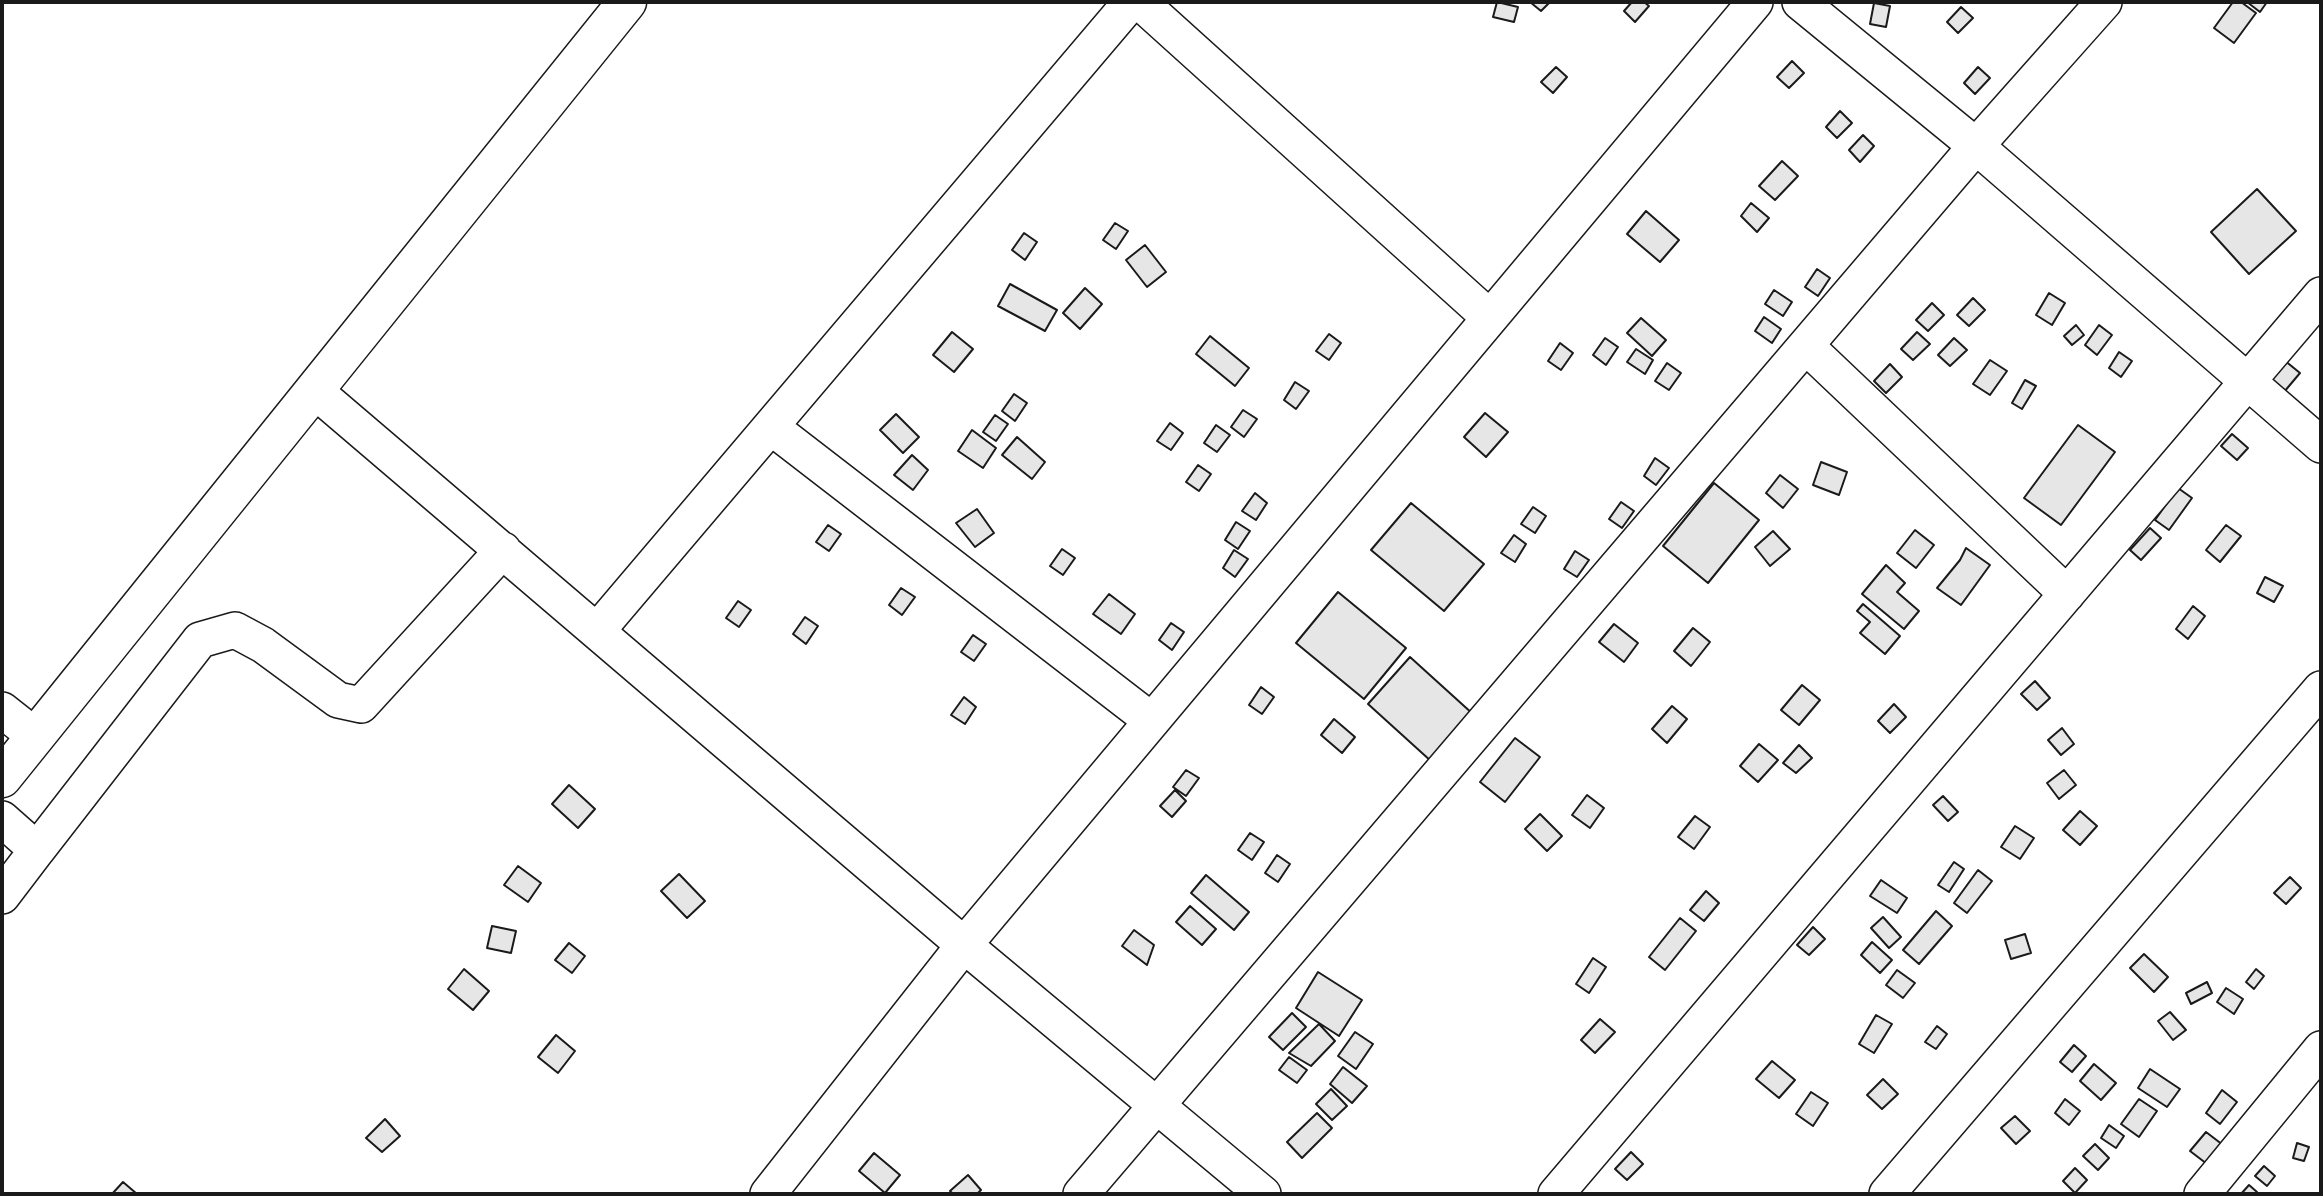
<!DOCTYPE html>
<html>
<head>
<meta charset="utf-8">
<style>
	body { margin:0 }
	#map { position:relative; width:2323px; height:1196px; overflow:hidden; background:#fff; font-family:"Exo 2",sans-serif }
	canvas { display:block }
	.frame { position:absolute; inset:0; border:4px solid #1a1a1a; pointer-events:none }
</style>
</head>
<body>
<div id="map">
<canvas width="2323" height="1196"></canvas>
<div class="frame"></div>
</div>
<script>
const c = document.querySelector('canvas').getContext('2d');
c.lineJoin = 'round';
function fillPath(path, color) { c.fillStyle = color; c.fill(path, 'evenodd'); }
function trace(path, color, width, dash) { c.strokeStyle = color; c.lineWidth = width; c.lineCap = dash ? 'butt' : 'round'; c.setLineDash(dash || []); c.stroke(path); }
const building = new Path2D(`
	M 1497,2 L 1518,7 L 1514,22 L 1493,17 Z
	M 1530,2 L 1550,2 L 1541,11 Z
	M 1632,2 L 1644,2 L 1649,6 L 1635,22 L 1624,11 Z
	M 2233,2 L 2241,2 L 2256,13 L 2234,43 L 2214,28 Z
	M 2247,2 L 2267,2 L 2260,12 Z
	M 1874,3 L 1890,6 L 1886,27 L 1870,24 Z
	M 1961,7 L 1973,18 L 1958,33 L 1947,22 Z
	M 1792,61 L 1804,73 L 1789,88 L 1777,77 Z
	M 1556,67 L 1567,77 L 1553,93 L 1541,82 Z
	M 1978,67 L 1990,78 L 1975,94 L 1964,83 Z
	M 1840,111 L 1852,123 L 1837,138 L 1826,127 Z
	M 1863,135 L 1874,146 L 1860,162 L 1849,150 Z
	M 1782,161 L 1798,176 L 1775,200 L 1759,186 Z
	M 2257,189 L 2296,231 L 2249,274 L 2211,232 Z
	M 1751,203 L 1769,218 L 1757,232 L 1741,216 Z
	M 1646,211 L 1679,240 L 1660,262 L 1627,234 Z
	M 1115,223 L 1128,231 L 1116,249 L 1103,240 Z
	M 1024,233 L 1037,242 L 1025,260 L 1012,250 Z
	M 1145,245 L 1166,272 L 1147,287 L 1126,260 Z
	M 1817,269 L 1830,278 L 1818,296 L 1805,287 Z
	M 1010,284 L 1057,310 L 1045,331 L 998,306 Z
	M 1085,288 L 1102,304 L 1080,329 L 1063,313 Z
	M 1774,290 L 1792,302 L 1783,316 L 1765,304 Z
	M 2049,293 L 2065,303 L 2052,325 L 2036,315 Z
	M 1973,298 L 1985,310 L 1969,326 L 1957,315 Z
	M 1932,303 L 1944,315 L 1928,331 L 1916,320 Z
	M 1764,317 L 1781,329 L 1772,343 L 1755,331 Z
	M 1641,318 L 1666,340 L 1652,356 L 1627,333 Z
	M 2076,325 L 2084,335 L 2072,345 L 2064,336 Z
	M 2099,325 L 2112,335 L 2097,355 L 2085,345 Z
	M 952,332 L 973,349 L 954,372 L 933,355 Z
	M 1917,332 L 1930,344 L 1913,360 L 1901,349 Z
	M 1329,334 L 1341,343 L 1329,360 L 1316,351 Z
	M 1210,336 L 1249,368 L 1235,386 L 1196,354 Z
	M 1605,338 L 1618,347 L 1606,365 L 1593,355 Z
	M 1954,338 L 1967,350 L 1950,366 L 1938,355 Z
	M 1560,343 L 1573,353 L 1561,370 L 1548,361 Z
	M 1636,349 L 1653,360 L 1645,374 L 1627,362 Z
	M 2119,352 L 2132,361 L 2121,377 L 2109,368 Z
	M 1990,360 L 2007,371 L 1990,395 L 1973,384 Z
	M 2284,360 L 2300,373 L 2284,392 L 2268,379 Z
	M 1667,363 L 1681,373 L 1669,390 L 1655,381 Z
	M 1890,364 L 1902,377 L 1886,393 L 1874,381 Z
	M 2025,380 L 2036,386 L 2022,409 L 2012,403 Z
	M 1295,382 L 1309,391 L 1296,409 L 1284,400 Z
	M 1014,394 L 1027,403 L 1015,421 L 1002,411 Z
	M 1243,410 L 1257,419 L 1244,437 L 1231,427 Z
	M 1485,413 L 1508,432 L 1486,457 L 1464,437 Z
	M 896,414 L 919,437 L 903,453 L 880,430 Z
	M 995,415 L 1008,424 L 996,441 L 983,432 Z
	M 1170,423 L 1183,433 L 1171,450 L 1157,441 Z
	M 1216,425 L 1230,435 L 1217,452 L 1204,443 Z
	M 2078,425 L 2115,452 L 2061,525 L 2024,498 Z
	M 972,430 L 996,448 L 983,468 L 958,451 Z
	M 2232,434 L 2248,448 L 2237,460 L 2221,446 Z
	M 1017,437 L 1045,462 L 1032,479 L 1002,455 Z
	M 912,455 L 928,470 L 913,490 L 894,475 Z
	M 1655,458 L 1669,468 L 1656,485 L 1644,476 Z
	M 1821,462 L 1847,472 L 1839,495 L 1813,485 Z
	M 1198,465 L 1211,474 L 1199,491 L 1186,482 Z
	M 1780,475 L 1798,489 L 1783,508 L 1766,493 Z
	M 1714,483 L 1759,520 L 1708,583 L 1663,546 Z
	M 2178,488 L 2192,498 L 2169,530 L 2155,520 Z
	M 1255,493 L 1267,503 L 1256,520 L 1242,511 Z
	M 1621,502 L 1634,511 L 1622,528 L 1609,519 Z
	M 1411,503 L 1484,564 L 1444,611 L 1371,550 Z
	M 1533,507 L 1546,516 L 1535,533 L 1521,524 Z
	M 977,509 L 994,533 L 975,547 L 956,523 Z
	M 1236,522 L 1250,531 L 1238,549 L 1225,540 Z
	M 828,525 L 841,534 L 829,551 L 816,542 Z
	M 2226,525 L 2241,536 L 2220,562 L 2206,550 Z
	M 2150,528 L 2161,538 L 2141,560 L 2130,550 Z
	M 1915,530 L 1934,545 L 1916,568 L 1897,553 Z
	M 1773,531 L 1790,549 L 1770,566 L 1755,547 Z
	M 1514,535 L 1526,544 L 1515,562 L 1501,553 Z
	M 1966,548 L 1990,565 L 1961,605 L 1937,588 L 1960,560 Z
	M 1062,549 L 1075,558 L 1063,575 L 1050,566 Z
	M 1234,550 L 1248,559 L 1235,577 L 1223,568 Z
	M 1575,551 L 1589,560 L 1577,577 L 1564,569 Z
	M 1886,565 L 1905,583 L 1897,592 L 1919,611 L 1904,629 L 1862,594 Z
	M 2265,577 L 2283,586 L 2274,602 L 2257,593 Z
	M 901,588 L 915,597 L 902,615 L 889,605 Z
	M 1338,592 L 1406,648 L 1364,699 L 1296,643 Z
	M 1109,594 L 1135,614 L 1121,634 L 1093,614 Z
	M 738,601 L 751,610 L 739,627 L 726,618 Z
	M 1863,604 L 1900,636 L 1885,654 L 1860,633 L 1870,622 L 1857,611 Z
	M 2193,606 L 2205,616 L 2188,639 L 2176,629 Z
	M 805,617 L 818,626 L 806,644 L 793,634 Z
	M 1171,623 L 1184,632 L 1172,650 L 1159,640 Z
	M 1614,624 L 1638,643 L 1624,662 L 1599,642 Z
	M 1693,628 L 1710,642 L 1691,666 L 1674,651 Z
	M 973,635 L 986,644 L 974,661 L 961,652 Z
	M 1410,657 L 1474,715 L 1432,762 L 1368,704 Z
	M 2035,681 L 2050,698 L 2037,710 L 2021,694 Z
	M 1802,685 L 1820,700 L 1799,725 L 1781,710 Z
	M 1261,687 L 1274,697 L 1262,714 L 1249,705 Z
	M 964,697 L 976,707 L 965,724 L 951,715 Z
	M 1894,704 L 1906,717 L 1890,733 L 1878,721 Z
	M 1672,706 L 1687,719 L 1667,743 L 1652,729 Z
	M 1334,719 L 1355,737 L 1342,753 L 1321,735 Z
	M 2062,728 L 2074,744 L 2061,755 L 2048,740 Z
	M 1515,738 L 1540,757 L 1505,802 L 1480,782 Z
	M 1759,744 L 1778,760 L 1758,782 L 1740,766 Z
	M 1799,745 L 1812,758 L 1796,773 L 1783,763 Z
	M 1186,770 L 1199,778 L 1186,796 L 1173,787 Z
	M 2064,770 L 2076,785 L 2059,799 L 2047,783 Z
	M 569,785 L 595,809 L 578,828 L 552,804 Z
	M 1175,790 L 1186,801 L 1172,817 L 1160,806 Z
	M 1587,795 L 1604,808 L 1590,828 L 1572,815 Z
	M 1943,796 L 1958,812 L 1948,821 L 1933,805 Z
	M 2080,811 L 2097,826 L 2080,845 L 2063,830 Z
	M 1540,814 L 1562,836 L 1547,851 L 1525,829 Z
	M 1695,816 L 1710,827 L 1694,849 L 1678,837 Z
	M 2015,826 L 2034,838 L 2020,859 L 2001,847 Z
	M 1250,833 L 1264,842 L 1252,860 L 1238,850 Z
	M 1277,855 L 1290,864 L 1278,882 L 1265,873 Z
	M 1954,862 L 1964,869 L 1949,892 L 1938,885 Z
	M 518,866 L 541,883 L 528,902 L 504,885 Z
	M 1978,870 L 1992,881 L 1967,913 L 1954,903 Z
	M 679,874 L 705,901 L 687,918 L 661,891 Z
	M 1206,875 L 1249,912 L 1234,930 L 1191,893 Z
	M 2290,877 L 2301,888 L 2286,904 L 2274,893 Z
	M 1881,880 L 1907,898 L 1897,913 L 1870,896 Z
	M 1706,891 L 1719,903 L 1704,921 L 1690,910 Z
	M 1190,906 L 1216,929 L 1202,945 L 1176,922 Z
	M 1936,911 L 1952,926 L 1919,964 L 1903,950 Z
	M 1883,917 L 1901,937 L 1889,948 L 1871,928 Z
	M 1680,918 L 1696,931 L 1665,970 L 1649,957 Z
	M 492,926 L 516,931 L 511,953 L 487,948 Z
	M 1813,927 L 1825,939 L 1809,955 L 1797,945 Z
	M 1134,930 L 1154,945 L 1147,965 L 1122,946 Z
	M 2025,934 L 2031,953 L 2011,959 L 2005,940 Z
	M 1872,942 L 1892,960 L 1880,973 L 1861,955 Z
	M 569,943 L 585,956 L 572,973 L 555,960 Z
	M 2144,954 L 2168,977 L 2154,992 L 2130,968 Z
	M 1593,958 L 1606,967 L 1589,993 L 1576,984 Z
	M 464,969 L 489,991 L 473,1010 L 448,989 Z
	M 2256,969 L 2264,976 L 2254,989 L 2246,982 Z
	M 1897,970 L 1915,983 L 1903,998 L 1886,985 Z
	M 1318,972 L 1362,1000 L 1339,1036 L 1296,1008 Z
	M 2207,982 L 2212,993 L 2191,1004 L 2186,993 Z
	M 2226,988 L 2243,999 L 2234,1014 L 2217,1002 Z
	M 2170,1012 L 2186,1030 L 2173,1040 L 2158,1021 Z
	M 1292,1013 L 1306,1027 L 1283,1050 L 1269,1037 Z
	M 1876,1015 L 1892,1024 L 1874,1053 L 1859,1044 Z
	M 1600,1019 L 1615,1032 L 1595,1053 L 1581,1040 Z
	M 1319,1024 L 1335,1041 L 1311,1066 L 1289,1053 Z
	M 1937,1026 L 1947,1034 L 1936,1049 L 1925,1042 Z
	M 1355,1032 L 1373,1044 L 1356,1069 L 1338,1056 Z
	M 556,1035 L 575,1051 L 558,1073 L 538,1057 Z
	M 2074,1045 L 2086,1056 L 2072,1072 L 2060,1062 Z
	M 1289,1057 L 1307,1070 L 1297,1083 L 1279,1070 Z
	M 1772,1061 L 1795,1080 L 1779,1098 L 1756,1079 Z
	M 2094,1064 L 2116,1083 L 2101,1100 L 2080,1081 Z
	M 1343,1067 L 1367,1086 L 1352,1103 L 1330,1084 Z
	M 2150,1069 L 2180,1089 L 2167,1107 L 2138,1088 Z
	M 1883,1079 L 1898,1094 L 1882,1109 L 1867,1095 Z
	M 1331,1089 L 1347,1106 L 1332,1120 L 1316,1104 Z
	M 2222,1090 L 2237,1102 L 2220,1124 L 2206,1113 Z
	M 1811,1092 L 1828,1103 L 1813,1126 L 1796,1114 Z
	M 2065,1099 L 2080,1111 L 2069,1125 L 2055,1113 Z
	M 2139,1099 L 2157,1111 L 2139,1137 L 2121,1124 Z
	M 1317,1113 L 1332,1128 L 1302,1158 L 1287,1142 Z
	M 2015,1116 L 2030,1131 L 2016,1144 L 2001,1128 Z
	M 385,1119 L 400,1136 L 382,1152 L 366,1138 Z
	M 2109,1125 L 2124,1136 L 2116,1148 L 2101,1138 Z
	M 2206,1132 L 2223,1145 L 2207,1164 L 2190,1151 Z
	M 2297,1143 L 2309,1147 L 2304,1161 L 2293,1158 Z
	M 2095,1144 L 2109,1158 L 2098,1170 L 2083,1156 Z
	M 1631,1152 L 1643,1164 L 1627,1180 L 1615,1169 Z
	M 874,1153 L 900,1175 L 885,1193 L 859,1171 Z
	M 2264,1166 L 2275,1176 L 2267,1186 L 2255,1176 Z
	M 2075,1168 L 2087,1180 L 2075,1193 L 2063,1181 Z
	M 968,1175 L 981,1190 L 977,1194 L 953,1194 L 950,1191 Z
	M 123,1182 L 137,1194 L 112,1194 Z
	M 2249,1185 L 2257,1192 L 2255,1194 L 2241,1194 Z`);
const minor = new Path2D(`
	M 1140,2 L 1490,318
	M 1800,2 L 1976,146 L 2321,445
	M 1806,346 L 2067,594
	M 314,390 L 964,945 L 1263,1194
	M 771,427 L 1152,721
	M 597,631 L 1131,2
	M 2,710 L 35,736
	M 2,819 L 37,850 L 2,896
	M 37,850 L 200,640 L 235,630 L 263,645 L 338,700 L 361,705 L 503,550
	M 768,1194 L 964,945 L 1755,2
	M 1081,1194 L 1976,146 L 2104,2
	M 1556,1194 L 2321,295
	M 1887,1194 L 2321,689
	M 2202,1194 L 2321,1049`);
const tertiary = new Path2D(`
	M 2,778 L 627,2`);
fillPath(building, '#e6e6e6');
trace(building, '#1a1a1a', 2);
trace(minor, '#1a1a1a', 38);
trace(tertiary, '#1a1a1a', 41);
trace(minor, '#fff', 35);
trace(tertiary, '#fff', 38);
</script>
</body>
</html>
